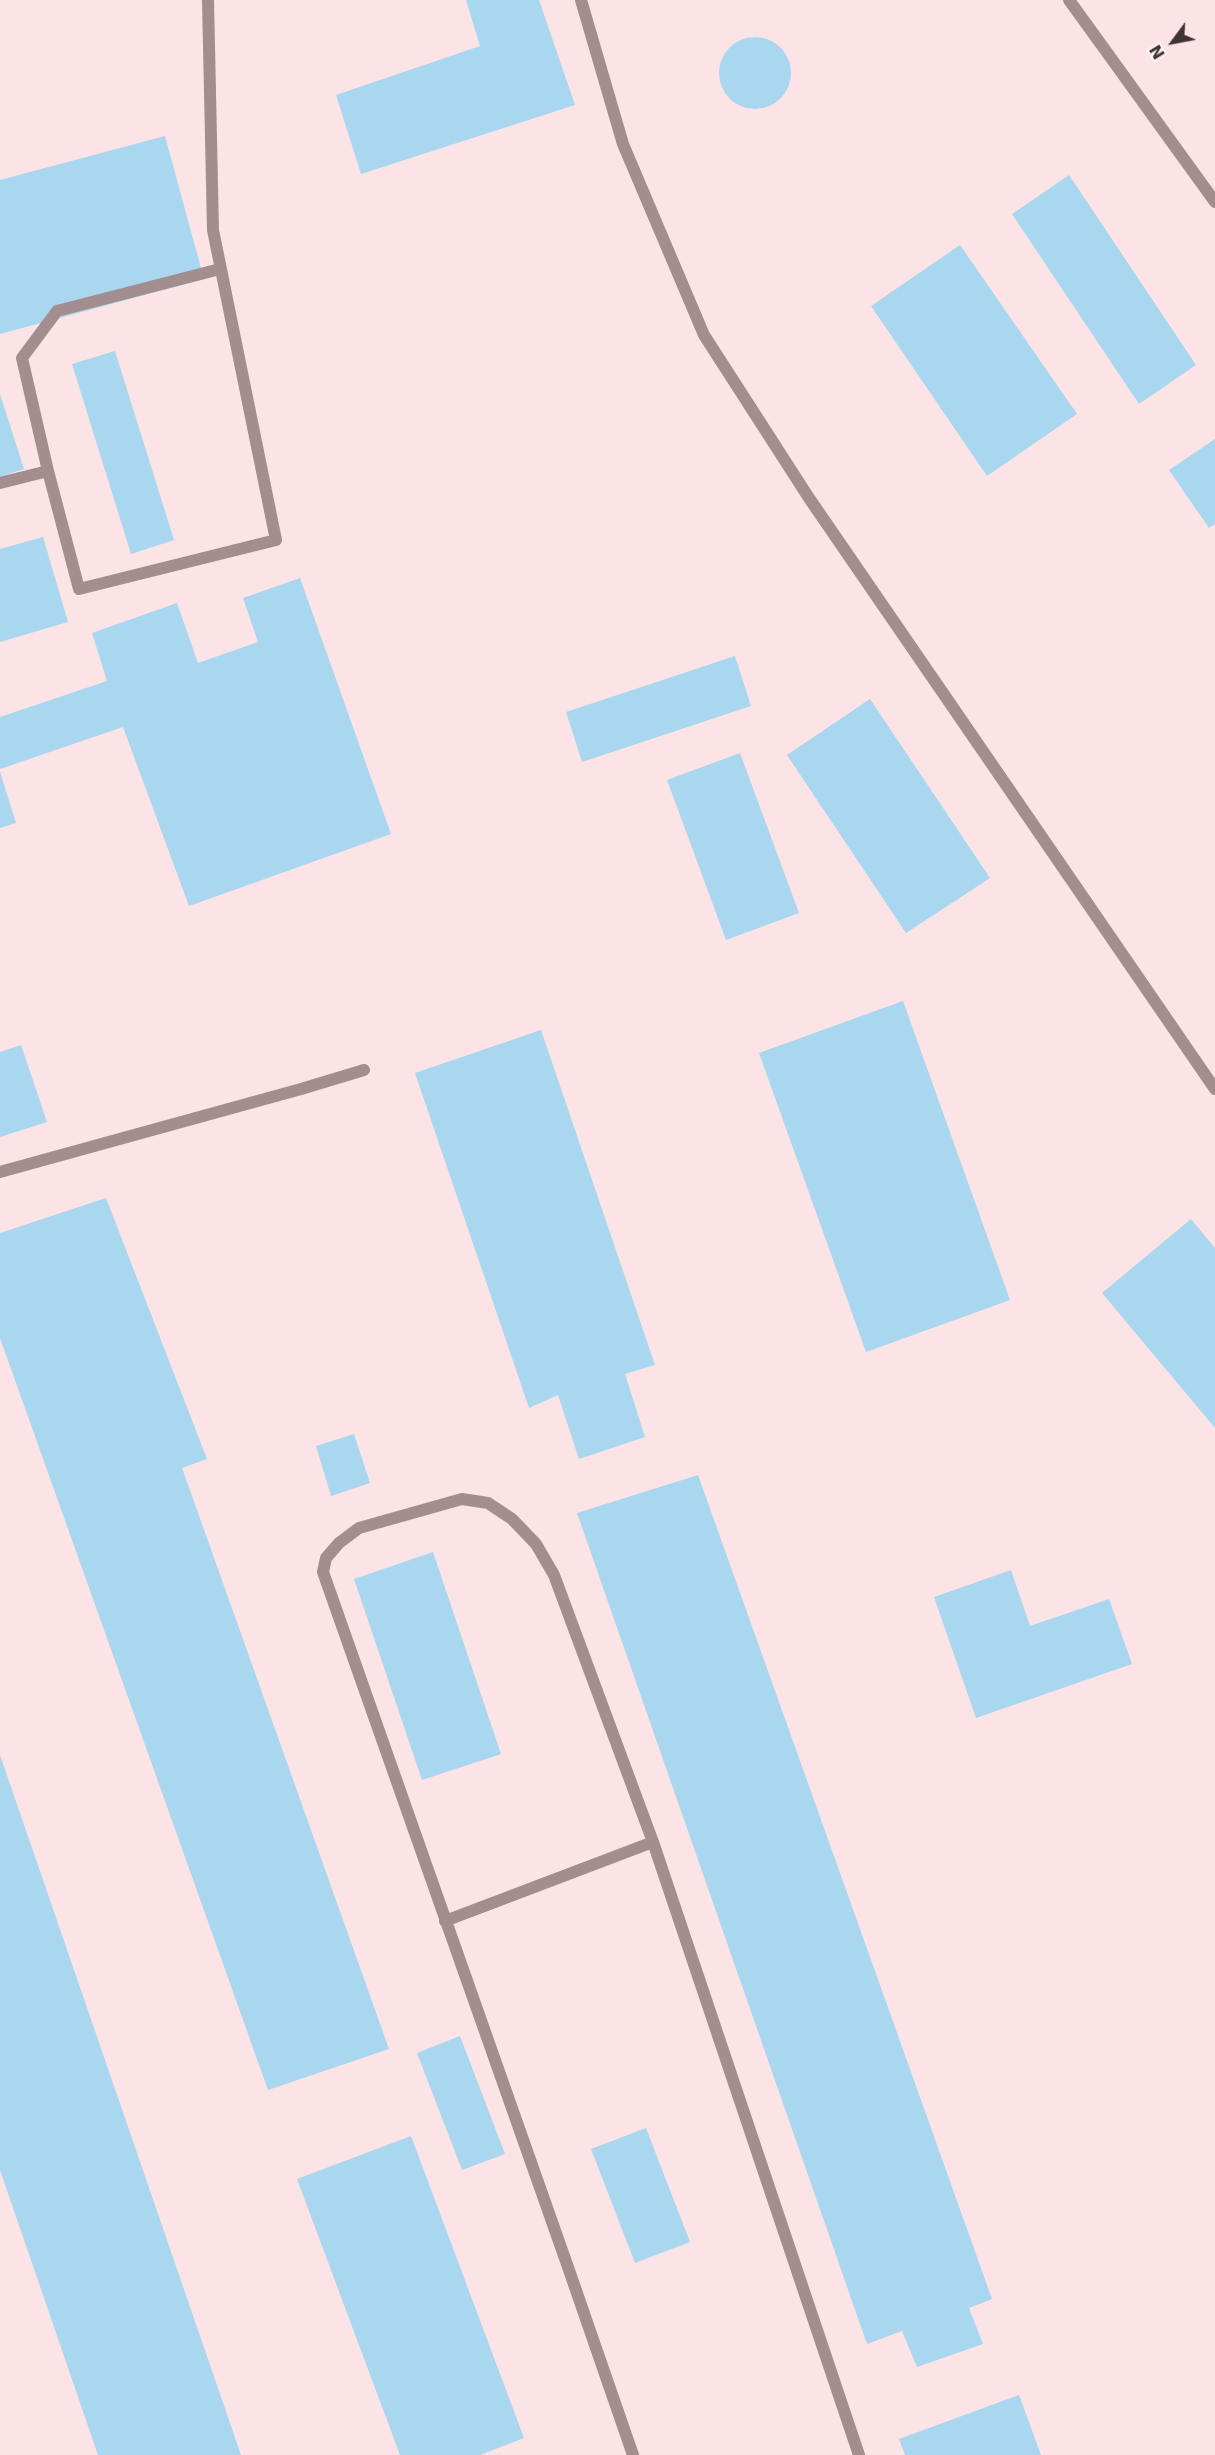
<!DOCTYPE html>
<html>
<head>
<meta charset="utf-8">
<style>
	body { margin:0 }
	#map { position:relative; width:1215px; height:2455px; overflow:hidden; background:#fce3e5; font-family:"DejaVu Sans",sans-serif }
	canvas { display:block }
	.north { position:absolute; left:1143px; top:12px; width:60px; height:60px; -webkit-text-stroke:4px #fcf6f6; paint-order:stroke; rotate:238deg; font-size:16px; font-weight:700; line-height:24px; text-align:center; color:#3f3334 }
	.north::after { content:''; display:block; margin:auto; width:21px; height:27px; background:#3f3334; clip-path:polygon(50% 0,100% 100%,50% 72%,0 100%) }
</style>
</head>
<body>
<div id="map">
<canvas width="1215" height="2455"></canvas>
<div class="north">N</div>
</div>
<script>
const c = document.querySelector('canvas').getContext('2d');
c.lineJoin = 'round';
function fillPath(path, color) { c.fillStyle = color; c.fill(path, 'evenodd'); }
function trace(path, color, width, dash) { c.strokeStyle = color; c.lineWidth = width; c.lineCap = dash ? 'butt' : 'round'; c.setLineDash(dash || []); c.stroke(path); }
const building = new Path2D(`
	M 466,0 L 539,0 L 575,105 L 361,174 L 336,95 L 480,46 Z
	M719 73a36 36 0 1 1 72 0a36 36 0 1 1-72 0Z
	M 165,136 L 204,279 L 0,334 L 0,180 Z
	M 1069,175 L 1196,365 L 1139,404 L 1012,214 Z
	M 960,245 L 1077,414 L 987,476 L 871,306 Z
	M 115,351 L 174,540 L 131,554 L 72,364 Z
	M 0,394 L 24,469 L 0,477 Z
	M 1215,439 L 1215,524 L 1209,528 L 1169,470 Z
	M 43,537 L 68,622 L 0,642 L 0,549 Z
	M 300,578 L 391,834 L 189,906 L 123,727 L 0,769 L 0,717 L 107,681 L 92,633 L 177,603 L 198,663 L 258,642 L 243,598 Z
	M 735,656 L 751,706 L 582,762 L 566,712 Z
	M 870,699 L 990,878 L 906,933 L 787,755 Z
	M 740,753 L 799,913 L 726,940 L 667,780 Z
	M 0,772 L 16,823 L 0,828 Z
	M 903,1001 L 1010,1300 L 866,1352 L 759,1053 Z
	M 541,1030 L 655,1365 L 625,1374 L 645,1437 L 579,1459 L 558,1395 L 529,1408 L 415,1073 Z
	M 21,1045 L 47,1122 L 0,1137 L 0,1052 Z
	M 106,1198 L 207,1459 L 182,1468 L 389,2049 L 268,2090 L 0,1338 L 0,1233 Z
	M 1191,1219 L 1215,1248 L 1215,1428 L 1102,1293 Z
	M 354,1434 L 370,1483 L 331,1496 L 316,1446 Z
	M 698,1475 L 992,2299 L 969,2308 L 983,2344 L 917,2367 L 902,2331 L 867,2344 L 577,1513 Z
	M 433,1552 L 501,1754 L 422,1780 L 354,1579 Z
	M 1011,1570 L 1030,1626 L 1109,1599 L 1132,1664 L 976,1718 L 934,1597 Z
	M 0,1755 L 241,2455 L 98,2455 L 0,2170 Z
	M 460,2036 L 505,2154 L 462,2170 L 417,2053 Z
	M 646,2128 L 690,2242 L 635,2263 L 591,2149 Z
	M 411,2136 L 524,2438 L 480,2455 L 400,2455 L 297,2179 Z
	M 1019,2395 L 1041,2455 L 905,2455 L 899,2439 Z`);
const service = new Path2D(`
	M 1069,0 L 1215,202
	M 48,471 L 22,358 L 57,311 L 220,269
	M 0,483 L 48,471 L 79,589 L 276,540 L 213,230 L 208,0
	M 0,1172 L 301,1089 L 364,1070
	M 445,1921 L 653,1842
	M 633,2455 C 532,2160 426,1867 323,1572 L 326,1558 L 339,1543 L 359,1528 L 462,1499 L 488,1503 L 512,1519 L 536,1544 L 554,1575 L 653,1842 L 859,2455`);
const minor = new Path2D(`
	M 581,0 L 623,144 L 704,335 L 809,498 L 1215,1089`);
fillPath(building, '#a8d7ef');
trace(service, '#a38d8e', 12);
trace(minor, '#a38d8e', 12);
</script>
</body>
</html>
